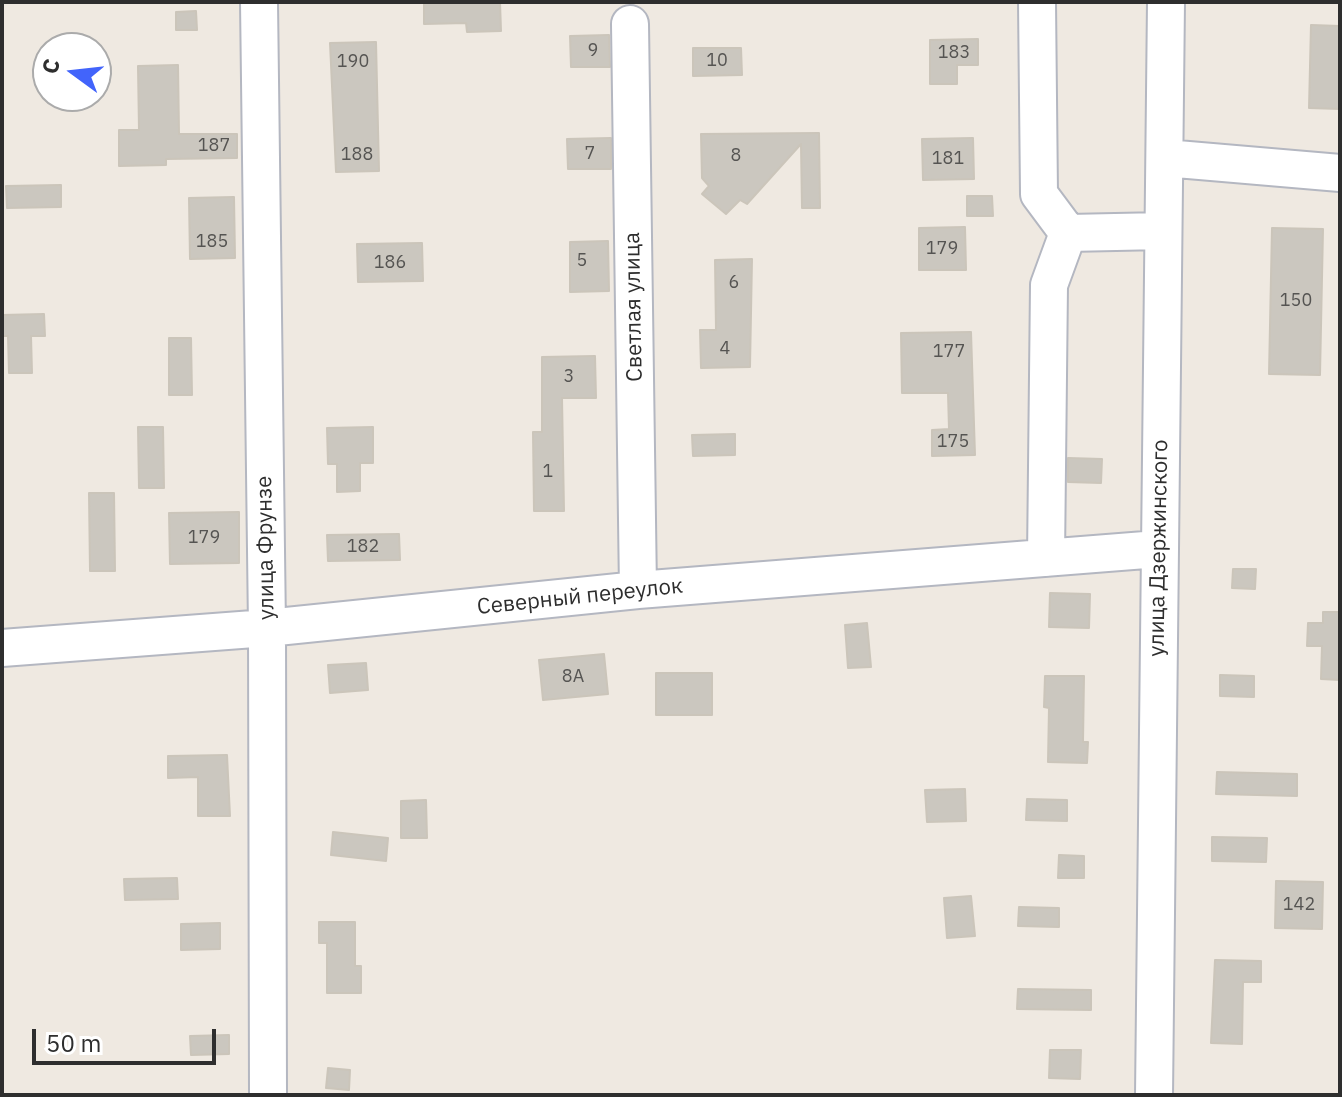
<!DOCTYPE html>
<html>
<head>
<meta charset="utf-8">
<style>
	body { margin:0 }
	#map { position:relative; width:1342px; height:1097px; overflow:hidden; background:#efe9e1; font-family:"IBM Plex Sans",sans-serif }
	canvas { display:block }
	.frame { position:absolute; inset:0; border:4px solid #2e2e2e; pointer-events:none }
	.north { position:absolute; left:32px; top:32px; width:80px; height:80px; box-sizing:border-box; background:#fff; border:2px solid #ababab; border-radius:50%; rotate:285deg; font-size:22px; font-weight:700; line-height:32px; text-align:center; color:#2e2e2e }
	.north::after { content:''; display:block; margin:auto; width:28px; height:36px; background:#4264fb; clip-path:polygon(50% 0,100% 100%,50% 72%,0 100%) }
	.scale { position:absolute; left:32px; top:1029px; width:184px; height:36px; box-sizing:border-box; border:4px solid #2e2e2e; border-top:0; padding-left:10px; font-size:24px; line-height:28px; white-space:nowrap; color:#2e2e2e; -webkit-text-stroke:6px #fff; paint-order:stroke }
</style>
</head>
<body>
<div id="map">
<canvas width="1342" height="1097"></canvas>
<div class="frame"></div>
<div class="north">С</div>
<div class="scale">50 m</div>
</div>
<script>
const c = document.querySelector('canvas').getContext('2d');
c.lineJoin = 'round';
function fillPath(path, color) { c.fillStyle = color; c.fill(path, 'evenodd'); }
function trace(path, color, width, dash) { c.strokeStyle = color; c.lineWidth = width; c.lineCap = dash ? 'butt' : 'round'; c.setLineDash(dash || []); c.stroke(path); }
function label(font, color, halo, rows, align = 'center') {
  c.font = font + ' "IBM Plex Sans",sans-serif'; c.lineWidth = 8; c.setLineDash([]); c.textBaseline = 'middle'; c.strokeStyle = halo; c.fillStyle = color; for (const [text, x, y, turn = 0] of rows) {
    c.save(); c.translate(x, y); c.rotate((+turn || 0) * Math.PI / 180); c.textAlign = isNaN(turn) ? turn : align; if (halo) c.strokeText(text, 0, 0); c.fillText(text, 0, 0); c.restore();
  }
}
const building = new Path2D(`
	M 424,2 L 500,2 L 501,31 L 467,32 L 466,23 L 424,24 Z
	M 196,11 L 197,30 L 176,30 L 176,12 Z
	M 1311,25 L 1340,26 L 1340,109 L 1309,108 Z
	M 609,35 L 610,67 L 571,67 L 570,36 Z
	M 978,39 L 978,65 L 957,65 L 957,84 L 930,84 L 930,40 Z
	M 376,42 L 379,171 L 336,172 L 330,43 Z
	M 693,48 L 741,48 L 742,75 L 693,76 Z
	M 178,65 L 179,134 L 237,134 L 237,158 L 166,159 L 166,165 L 119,166 L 119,130 L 139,130 L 138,66 Z
	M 819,133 L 820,208 L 802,208 L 801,144 L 747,204 L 740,200 L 726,214 L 702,194 L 709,186 L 702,178 L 701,134 Z
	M 611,138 L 611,169 L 568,169 L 567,139 Z
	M 973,138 L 974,179 L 923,180 L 922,139 Z
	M 61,185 L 61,207 L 7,208 L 6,186 Z
	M 967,196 L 992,196 L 993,216 L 967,216 Z
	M 234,197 L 235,258 L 190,259 L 189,198 Z
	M 965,227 L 966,270 L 919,270 L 919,228 Z
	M 1272,228 L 1323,229 L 1320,375 L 1269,374 Z
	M 608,241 L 609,291 L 570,292 L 570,242 Z
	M 422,243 L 423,281 L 358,282 L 357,244 Z
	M 752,259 L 750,367 L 701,368 L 700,330 L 716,330 L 715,260 Z
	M 44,314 L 45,336 L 31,336 L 32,373 L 9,373 L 8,336 L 3,336 L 2,315 Z
	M 971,332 L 975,455 L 932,456 L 932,430 L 949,429 L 948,393 L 902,393 L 901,333 Z
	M 169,338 L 191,338 L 192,395 L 169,395 Z
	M 595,356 L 596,398 L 562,398 L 564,511 L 534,511 L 533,432 L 542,432 L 542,357 Z
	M 138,427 L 163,427 L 164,488 L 139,488 Z
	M 373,427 L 373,463 L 360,463 L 360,491 L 337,492 L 337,464 L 328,464 L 327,428 Z
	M 735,434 L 735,455 L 693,456 L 692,435 Z
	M 1068,458 L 1102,459 L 1101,483 L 1068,482 Z
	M 89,493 L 114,493 L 115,571 L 90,571 Z
	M 239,512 L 239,563 L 170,564 L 169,513 Z
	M 399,534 L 400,560 L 328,561 L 327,535 Z
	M 1233,569 L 1256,569 L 1255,589 L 1232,588 Z
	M 1050,593 L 1090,594 L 1089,628 L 1049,627 Z
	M 1323,612 L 1340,612 L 1340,680 L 1321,679 L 1322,646 L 1307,646 L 1308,623 L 1323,623 Z
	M 867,623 L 871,667 L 848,668 L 845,625 Z
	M 604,654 L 608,694 L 543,700 L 539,660 Z
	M 366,663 L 368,690 L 330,693 L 328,665 Z
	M 656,673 L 712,673 L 712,715 L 656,715 Z
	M 1220,675 L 1254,676 L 1254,697 L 1220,696 Z
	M 1045,676 L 1084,676 L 1083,742 L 1088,742 L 1087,763 L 1048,762 L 1049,708 L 1044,707 Z
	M 227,755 L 230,816 L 198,816 L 198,777 L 168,778 L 168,756 Z
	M 1217,772 L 1297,774 L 1297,796 L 1216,794 Z
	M 965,789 L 966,821 L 927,822 L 925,790 Z
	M 1027,799 L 1067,800 L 1067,821 L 1026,820 Z
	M 426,800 L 427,838 L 401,838 L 401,801 Z
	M 333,832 L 388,838 L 386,861 L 331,855 Z
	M 1212,837 L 1267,838 L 1266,862 L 1212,861 Z
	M 1059,855 L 1084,856 L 1084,878 L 1058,878 Z
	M 177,878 L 178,899 L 125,900 L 124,879 Z
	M 1276,881 L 1323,882 L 1322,929 L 1275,928 Z
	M 971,896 L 975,936 L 947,938 L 944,898 Z
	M 1019,907 L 1059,908 L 1059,927 L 1018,926 Z
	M 319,922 L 355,922 L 355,966 L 361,966 L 361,993 L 327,993 L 327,943 L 319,943 Z
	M 220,923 L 220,949 L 181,950 L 181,924 Z
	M 1215,960 L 1261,961 L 1261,982 L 1243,982 L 1242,1044 L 1211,1043 Z
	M 1018,989 L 1091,990 L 1091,1010 L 1017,1009 Z
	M 229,1035 L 229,1054 L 191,1055 L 190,1036 Z
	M 1050,1050 L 1081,1050 L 1080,1079 L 1049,1078 Z
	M 328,1068 L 350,1070 L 349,1090 L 326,1088 Z`);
const minor = new Path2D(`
	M 259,2 L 267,628 L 268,1095
	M 1037,2 L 1039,194 L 1068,233 L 1049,285 L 1046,558
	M 630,24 L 638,590
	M 1165,158 L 1340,173
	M 1068,233 L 1163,231
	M 2,648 L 267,628 L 638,590 L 1158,549
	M 1154,1095 L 1166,2`);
const numberNames = [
	["9",593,51],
	["183",954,53],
	["10",717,61],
	["190",353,62],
	["187",214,146],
	["7",590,154],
	["188",357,155],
	["8",736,156],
	["181",948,159],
	["185",212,242],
	["179",942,249],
	["5",582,261],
	["186",390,263],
	["6",734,283],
	["150",1296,301],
	["4",725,349],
	["177",949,352],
	["3",569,377],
	["175",953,442],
	["1",548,472],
	["179",204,538],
	["182",363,547],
	["8А",573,677],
	["142",1299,905]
];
const streetNames = [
	["Светлая улица",634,307,-91],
	["улица Фрунзе",266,548,-91],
	["улица Дзержинского",1159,548,-89],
	["Северный переулок",580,597,-6]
];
fillPath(building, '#cbc7bf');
trace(building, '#cbc5ba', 2);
trace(minor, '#b4b7c1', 40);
trace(minor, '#fff', 36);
label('18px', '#555452', null, numberNames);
label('22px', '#2e2e2e', '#fff', streetNames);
</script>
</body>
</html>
